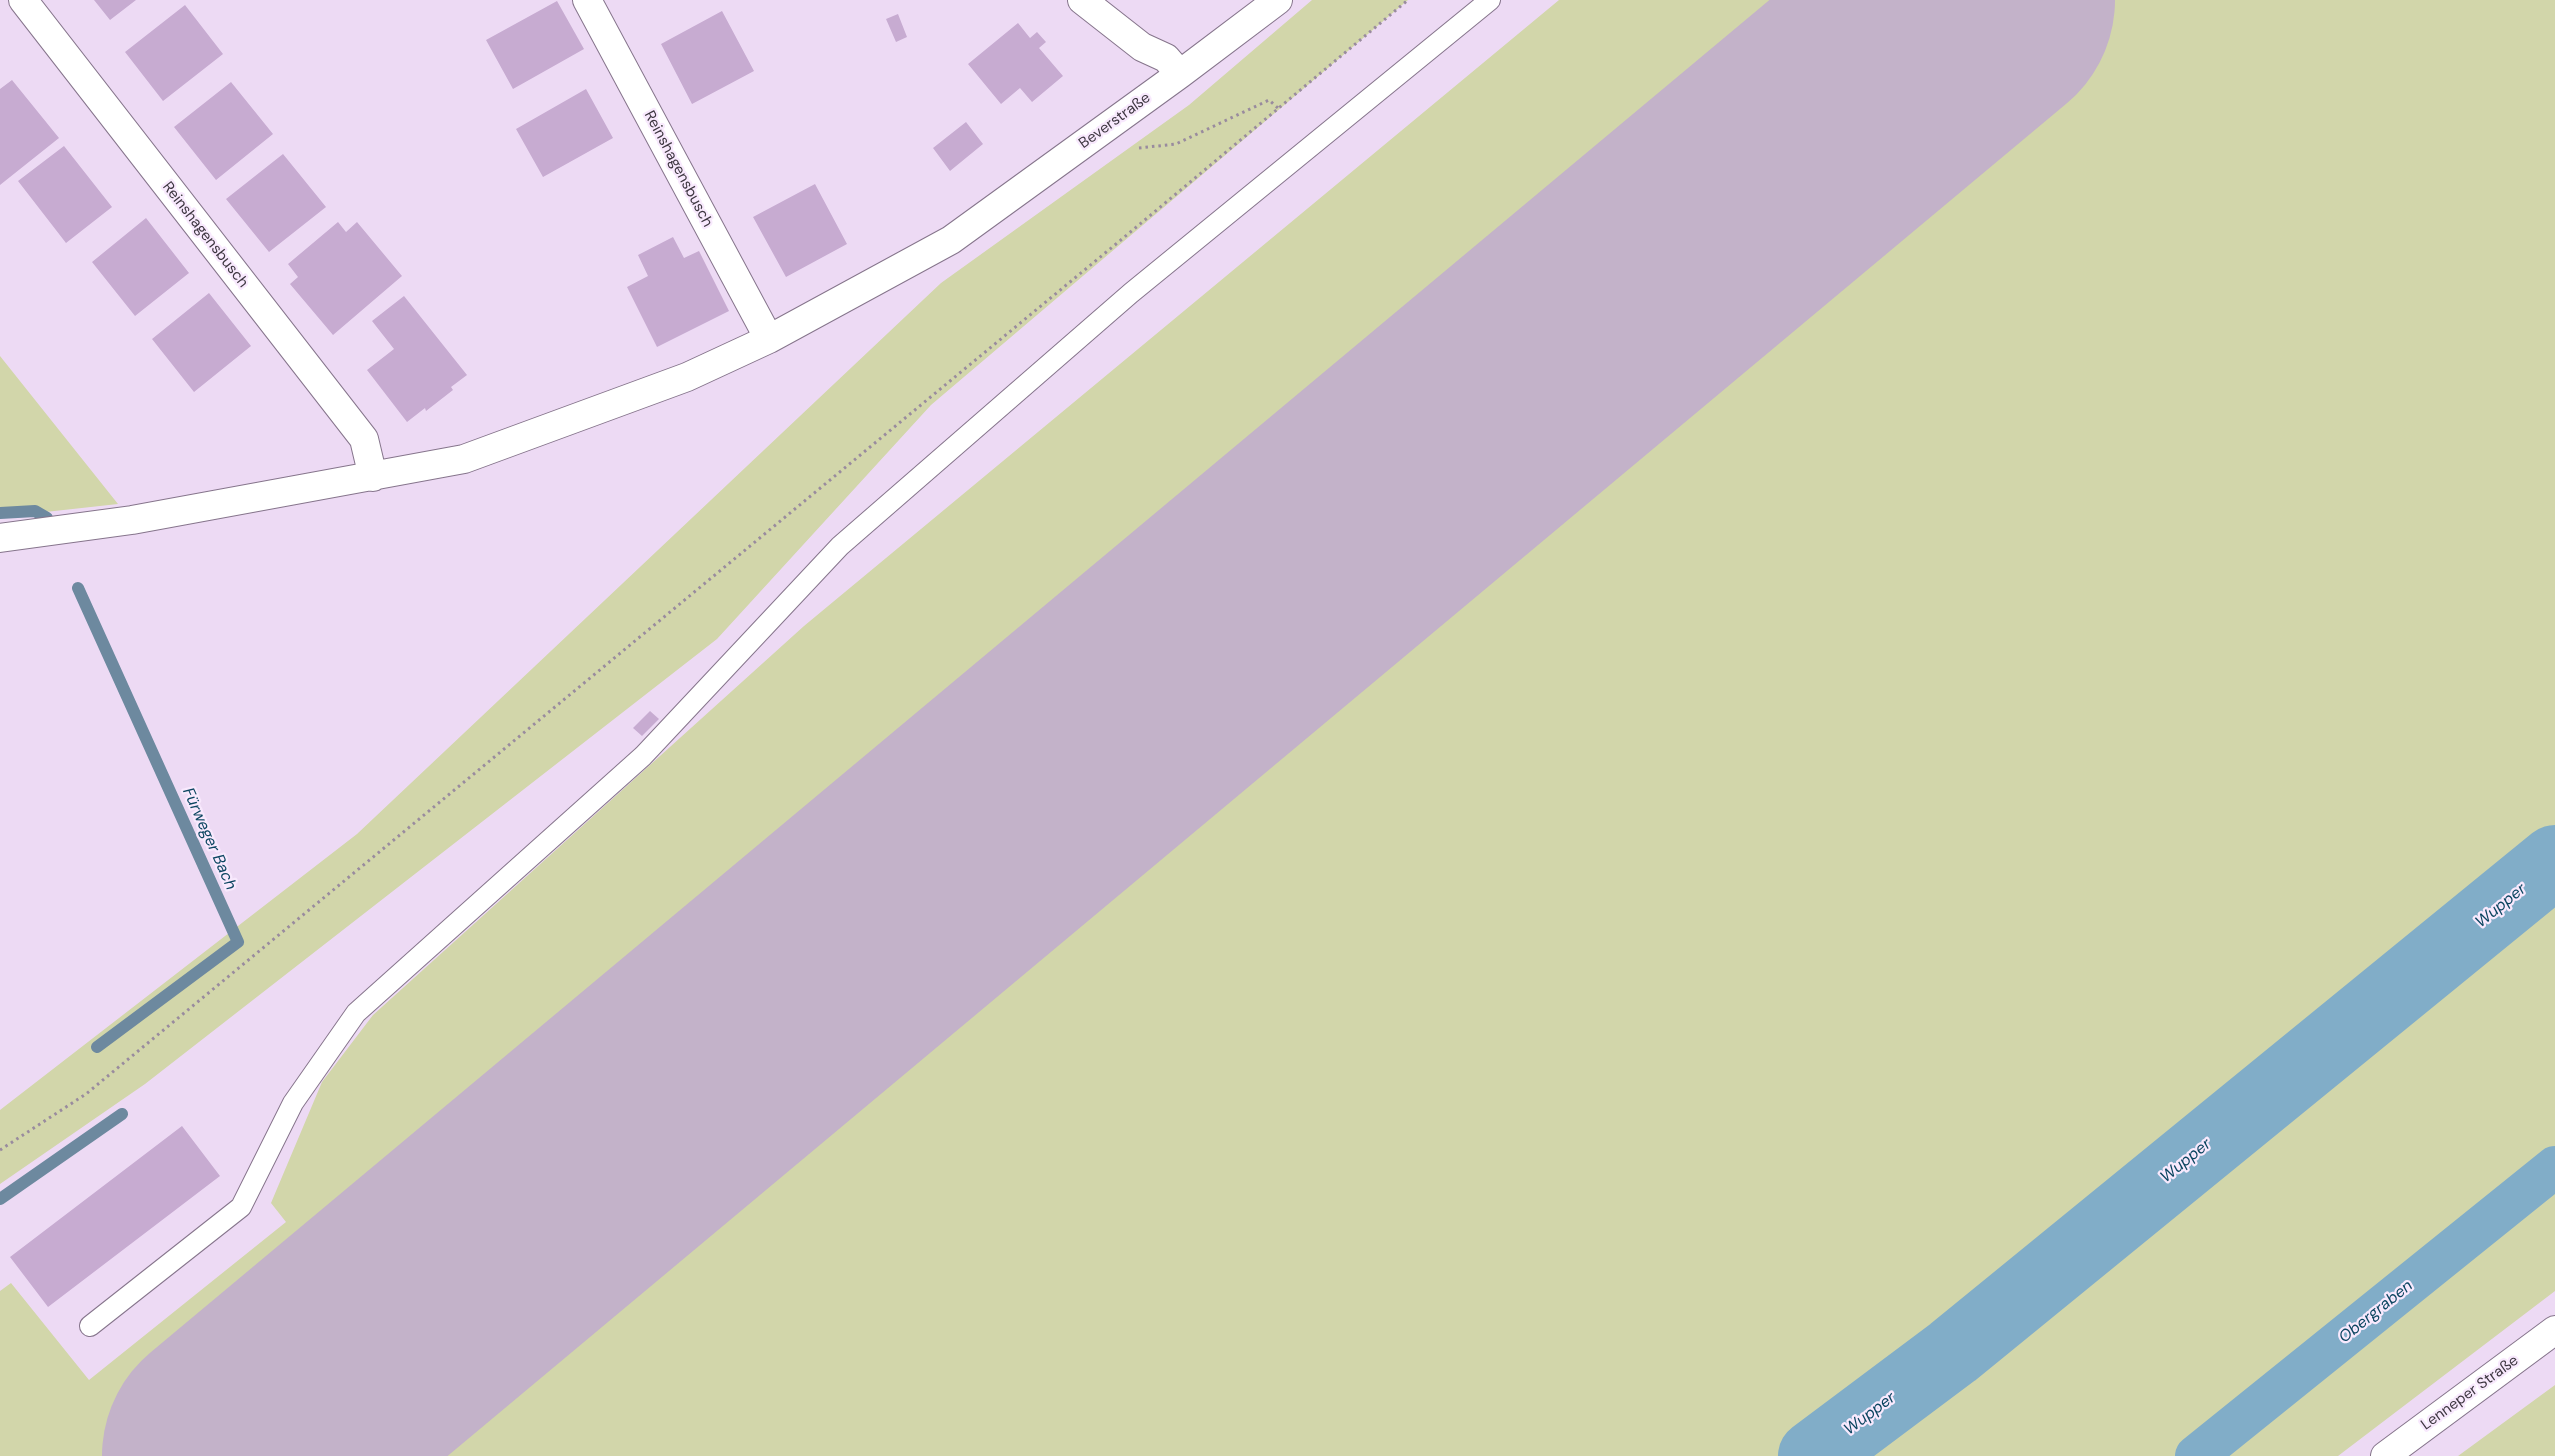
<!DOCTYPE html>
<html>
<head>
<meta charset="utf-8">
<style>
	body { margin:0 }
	canvas { display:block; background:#eddaf4 }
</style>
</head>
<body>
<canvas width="2555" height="1456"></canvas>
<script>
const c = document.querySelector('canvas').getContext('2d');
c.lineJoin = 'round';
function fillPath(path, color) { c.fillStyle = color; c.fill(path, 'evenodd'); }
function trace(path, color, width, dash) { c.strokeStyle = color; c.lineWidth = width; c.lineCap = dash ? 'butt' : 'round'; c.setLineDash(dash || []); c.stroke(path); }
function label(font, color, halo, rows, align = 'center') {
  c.font = font + ' "DM Sans",sans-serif'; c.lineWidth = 4.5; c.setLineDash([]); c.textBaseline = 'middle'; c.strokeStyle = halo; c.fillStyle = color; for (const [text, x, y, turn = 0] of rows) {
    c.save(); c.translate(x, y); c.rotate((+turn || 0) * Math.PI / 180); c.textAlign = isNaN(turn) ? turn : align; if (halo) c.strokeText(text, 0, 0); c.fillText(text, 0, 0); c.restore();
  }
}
const green = new Path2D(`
	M 1312,0 L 1408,0 L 931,405 L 717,639 L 145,1084 L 0,1184 L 0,1110 L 357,834 L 941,283 L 1189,105 Z
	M 1559,0 L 2555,0 L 2555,1291 L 2338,1456 L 0,1456 L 0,1291 L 11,1283 L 89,1380 L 286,1222 L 271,1203 L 322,1082 L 373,1015 L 804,626 Z
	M 0,356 L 118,504 L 0,517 Z
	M 2555,1385 L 2555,1456 L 2458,1456 Z`);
const stream = new Path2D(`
	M 0,513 L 35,511 L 47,518
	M 78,588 L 238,942 L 97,1047
	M 0,1199 L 122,1114`);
const canal = new Path2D(`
	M 2196,1456 L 2555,1167`);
const river = new Path2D(`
	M 1814,1456 L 1953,1352 L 2555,861`);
const runway = new Path2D(`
	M 237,1456 L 1980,0`);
const building = new Path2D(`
	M 94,0 L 136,0 L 110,20 Z
	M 557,1 L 584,49 L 513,89 L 486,40 Z
	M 185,5 L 223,54 L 163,101 L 125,52 Z
	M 722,11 L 754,71 L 692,104 L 661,44 Z
	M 898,14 L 907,37 L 896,42 L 886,19 Z
	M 1018,23 L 1030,38 L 1037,32 L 1046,42 L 1039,48 L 1063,76 L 1032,102 L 1020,88 L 1001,104 L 968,64 Z
	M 12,80 L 59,138 L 0,185 L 0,89 Z
	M 231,82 L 273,134 L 216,180 L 174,127 Z
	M 586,89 L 613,138 L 543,177 L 516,129 Z
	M 966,122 L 983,144 L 950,171 L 933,148 Z
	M 64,146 L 112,207 L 66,243 L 18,181 Z
	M 283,154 L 326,207 L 269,252 L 226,199 Z
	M 815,184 L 847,244 L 786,277 L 753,217 Z
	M 146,218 L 189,273 L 135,316 L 92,262 Z
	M 338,222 L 346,232 L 357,222 L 402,276 L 333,335 L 290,284 L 298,277 L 288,264 Z
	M 673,237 L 684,258 L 699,251 L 729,311 L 657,347 L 627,287 L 648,276 L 638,255 Z
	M 209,293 L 251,346 L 194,392 L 152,339 Z
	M 404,296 L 467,375 L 451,387 L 453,390 L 426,411 L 425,408 L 407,422 L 367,370 L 394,349 L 372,321 Z
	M 650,711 L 659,719 L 642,736 L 633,728 Z
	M 182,1126 L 220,1176 L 48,1307 L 10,1257 Z`);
const path = new Path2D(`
	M 1139,148 L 1176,144 L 1269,100 L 1279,109
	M 0,1150 L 86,1094 L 1116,244 L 1408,0`);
const lane = new Path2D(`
	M 90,1326 L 241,1207 L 293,1103 L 356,1013 L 643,756 L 840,546 L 1131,293 L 1490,0`);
const street = new Path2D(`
	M 23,0 L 364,439 L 373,477
	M 587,0 L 769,339
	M 1082,0 L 1142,47 L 1166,58 L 1180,74
	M 0,538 L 132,520 L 464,459 L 687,377 L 769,339 L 951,240 L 1180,74 L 1278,0`);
const primary = new Path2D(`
	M 2385,1456 L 2555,1330`);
const streetNames = [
	["Beverstraße",1115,121,-36],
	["Reinshagensbusch",678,169,62],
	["Reinshagensbusch",205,235,52],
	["Lenneper Straße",2470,1393,-36]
];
const waterNames = [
	["Fürweger Bach",209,839,66],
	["Wupper",2501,906,-39],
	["Wupper",2186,1161,-39],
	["Obergraben",2376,1312,-39],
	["Wupper",1870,1414,-37]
];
fillPath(green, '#d2d6aa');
trace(stream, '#6d899f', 12);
trace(canal, '#81adc8', 42);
trace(river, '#81adc8', 72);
trace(runway, '#c3b2c9', 270);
fillPath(building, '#c7abd1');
trace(lane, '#86758c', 22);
trace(street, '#86758c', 30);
trace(primary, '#86758c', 30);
trace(path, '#998b9e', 3, [2.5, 4]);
trace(lane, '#fff', 20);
trace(street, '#fff', 28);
trace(primary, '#fff', 28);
label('15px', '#3d3640', '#f8e9fd', streetNames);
label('italic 16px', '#0b4560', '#f8e9fd', waterNames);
</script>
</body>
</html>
